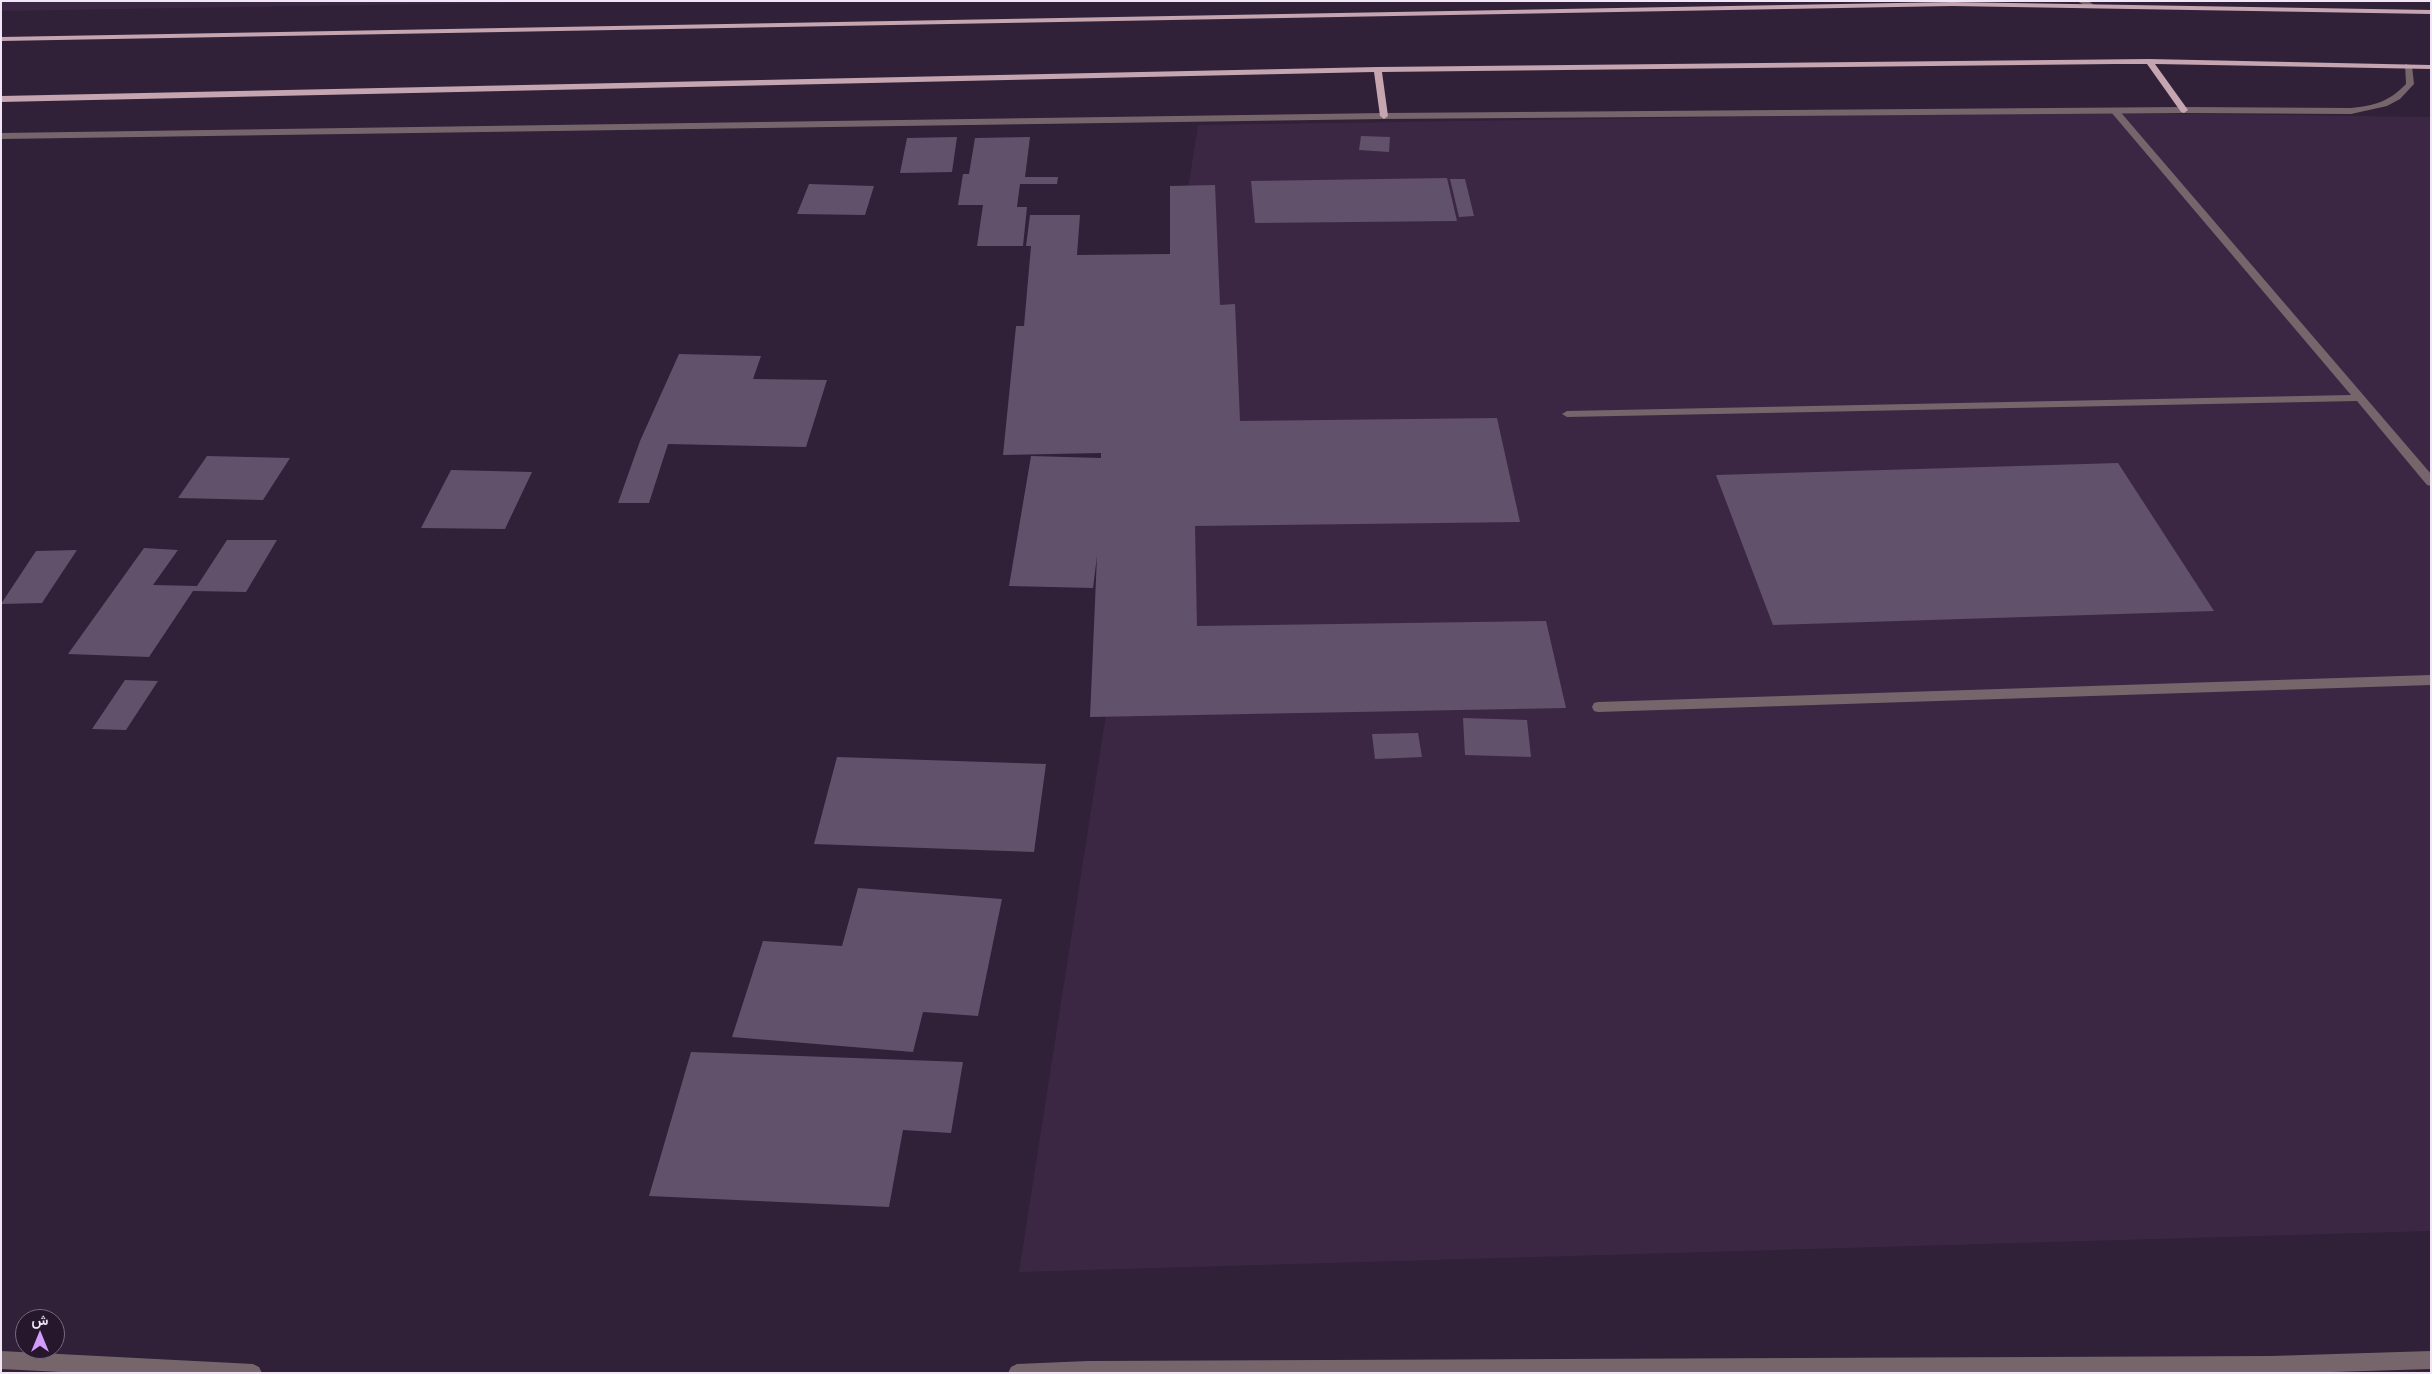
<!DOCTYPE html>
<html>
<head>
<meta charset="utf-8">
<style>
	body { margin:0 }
	#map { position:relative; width:2432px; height:1374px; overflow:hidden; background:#302038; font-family:Helvetica,Vazirmatn,sans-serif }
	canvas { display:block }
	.frame { position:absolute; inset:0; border:2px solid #f0e6f5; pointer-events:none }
	.north { position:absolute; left:15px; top:1309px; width:50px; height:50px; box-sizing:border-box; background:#26172d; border:1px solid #776a7d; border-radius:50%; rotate:0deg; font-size:14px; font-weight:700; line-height:20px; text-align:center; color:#f0e6f5 }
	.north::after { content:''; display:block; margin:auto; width:18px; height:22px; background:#d29cfd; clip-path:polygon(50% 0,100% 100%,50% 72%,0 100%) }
</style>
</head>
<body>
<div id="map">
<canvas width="2432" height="1374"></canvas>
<div class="frame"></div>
<div class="north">ش</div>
</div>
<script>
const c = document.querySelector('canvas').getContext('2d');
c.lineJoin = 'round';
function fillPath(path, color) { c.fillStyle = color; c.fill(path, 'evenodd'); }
const built = new Path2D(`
	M 1,1 L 614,1 L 1,11 Z
	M 2057,112 L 2431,117 L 2431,1231 L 1019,1272 L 1198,125 Z`);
const building = new Path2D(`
	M 1361,136 L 1390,137 L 1389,152 L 1359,150 Z
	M 957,137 L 952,172 L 900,173 L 907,138 Z
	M 1030,137 L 1025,177 L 1058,177 L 1057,184 L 1020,184 L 1017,207 L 1027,207 L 1023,246 L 977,246 L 983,205 L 958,205 L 963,174 L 969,174 L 975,138 Z
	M 1447,178 L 1457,221 L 1255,223 L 1251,181 Z
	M 1450,179 L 1465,179 L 1474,216 L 1459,217 Z
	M 809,184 L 874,186 L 865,215 L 797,214 Z
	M 1215,185 L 1220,305 L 1235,304 L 1240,421 L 1497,418 L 1520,522 L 1195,526 L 1197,626 L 1546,621 L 1566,708 L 1090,717 L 1097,556 L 1093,588 L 1009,586 L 1031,456 L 1101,458 L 1101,453 L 1003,455 L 1016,326 L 1024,326 L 1031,246 L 1026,246 L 1030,215 L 1080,215 L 1077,255 L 1170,254 L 1170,186 Z
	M 679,354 L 761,356 L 753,379 L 827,380 L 806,447 L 668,444 L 649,503 L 618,503 L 640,441 Z
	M 207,456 L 290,458 L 263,500 L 178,498 Z
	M 2118,463 L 2214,611 L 1773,625 L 1716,475 Z
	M 451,470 L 532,472 L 505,529 L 421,528 Z
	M 227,540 L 277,540 L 246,592 L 193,591 L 149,657 L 68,654 L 144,548 L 178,550 L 153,585 L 197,586 Z
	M 77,550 L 42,603 L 1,604 L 36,551 Z
	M 125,680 L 158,681 L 126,730 L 92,729 Z
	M 1463,718 L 1527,720 L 1531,757 L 1465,755 Z
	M 1418,733 L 1422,757 L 1375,759 L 1372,734 Z
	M 837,757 L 1046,764 L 1034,852 L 814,844 Z
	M 858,888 L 1002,899 L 978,1016 L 923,1012 L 913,1052 L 732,1037 L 763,941 L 842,946 Z
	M 691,1052 L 963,1062 L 951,1133 L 903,1130 L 889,1207 L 649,1196 Z`);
const lane = new Path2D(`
	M 2111,108 L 2117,108 L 2431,474 L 2431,486 L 2427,485 L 2357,401 L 1567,417 L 1562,414 L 1567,411 L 2351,395 L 2111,112 Z
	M 2431,675 L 2431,685 L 1598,712 L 1594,711 L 1592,707 L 1594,703 L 1598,702 Z`);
const street = new Path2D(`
	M 2077,1 L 2088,1 L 2096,6 L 2089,8 Z
	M 2405,64 L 2412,66 L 2414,84 L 2400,99 L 2387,106 L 2351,114 L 2184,113 L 1384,119 L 1,139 L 1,133 L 1384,113 L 2184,107 L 2351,108 C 2374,106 2390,101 2406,84 Z
	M 1,1351 L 253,1364 L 259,1367 L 262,1373 L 81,1373 L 1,1369 Z
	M 2431,1351 L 2431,1369 L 2299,1373 L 1008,1373 L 1011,1367 L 1017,1364 L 1088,1361 L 2271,1356 Z`);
const primary = new Path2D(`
	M 1952,2 L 2431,10 L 2431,14 L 1952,6 L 1,41 L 1,37 Z
	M 2149,59 L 2431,65 L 2431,69 L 2155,64 L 2188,110 L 2184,113 L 2181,112 L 2147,64 L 2115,64 L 1382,72 L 1388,116 L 1384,119 L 1380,116 L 1374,72 L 1,102 L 1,96 L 1378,67 Z`);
fillPath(built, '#3b2744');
fillPath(building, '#62516b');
fillPath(lane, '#76666c');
fillPath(street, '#76666c');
fillPath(primary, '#c5a5b0');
</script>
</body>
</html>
